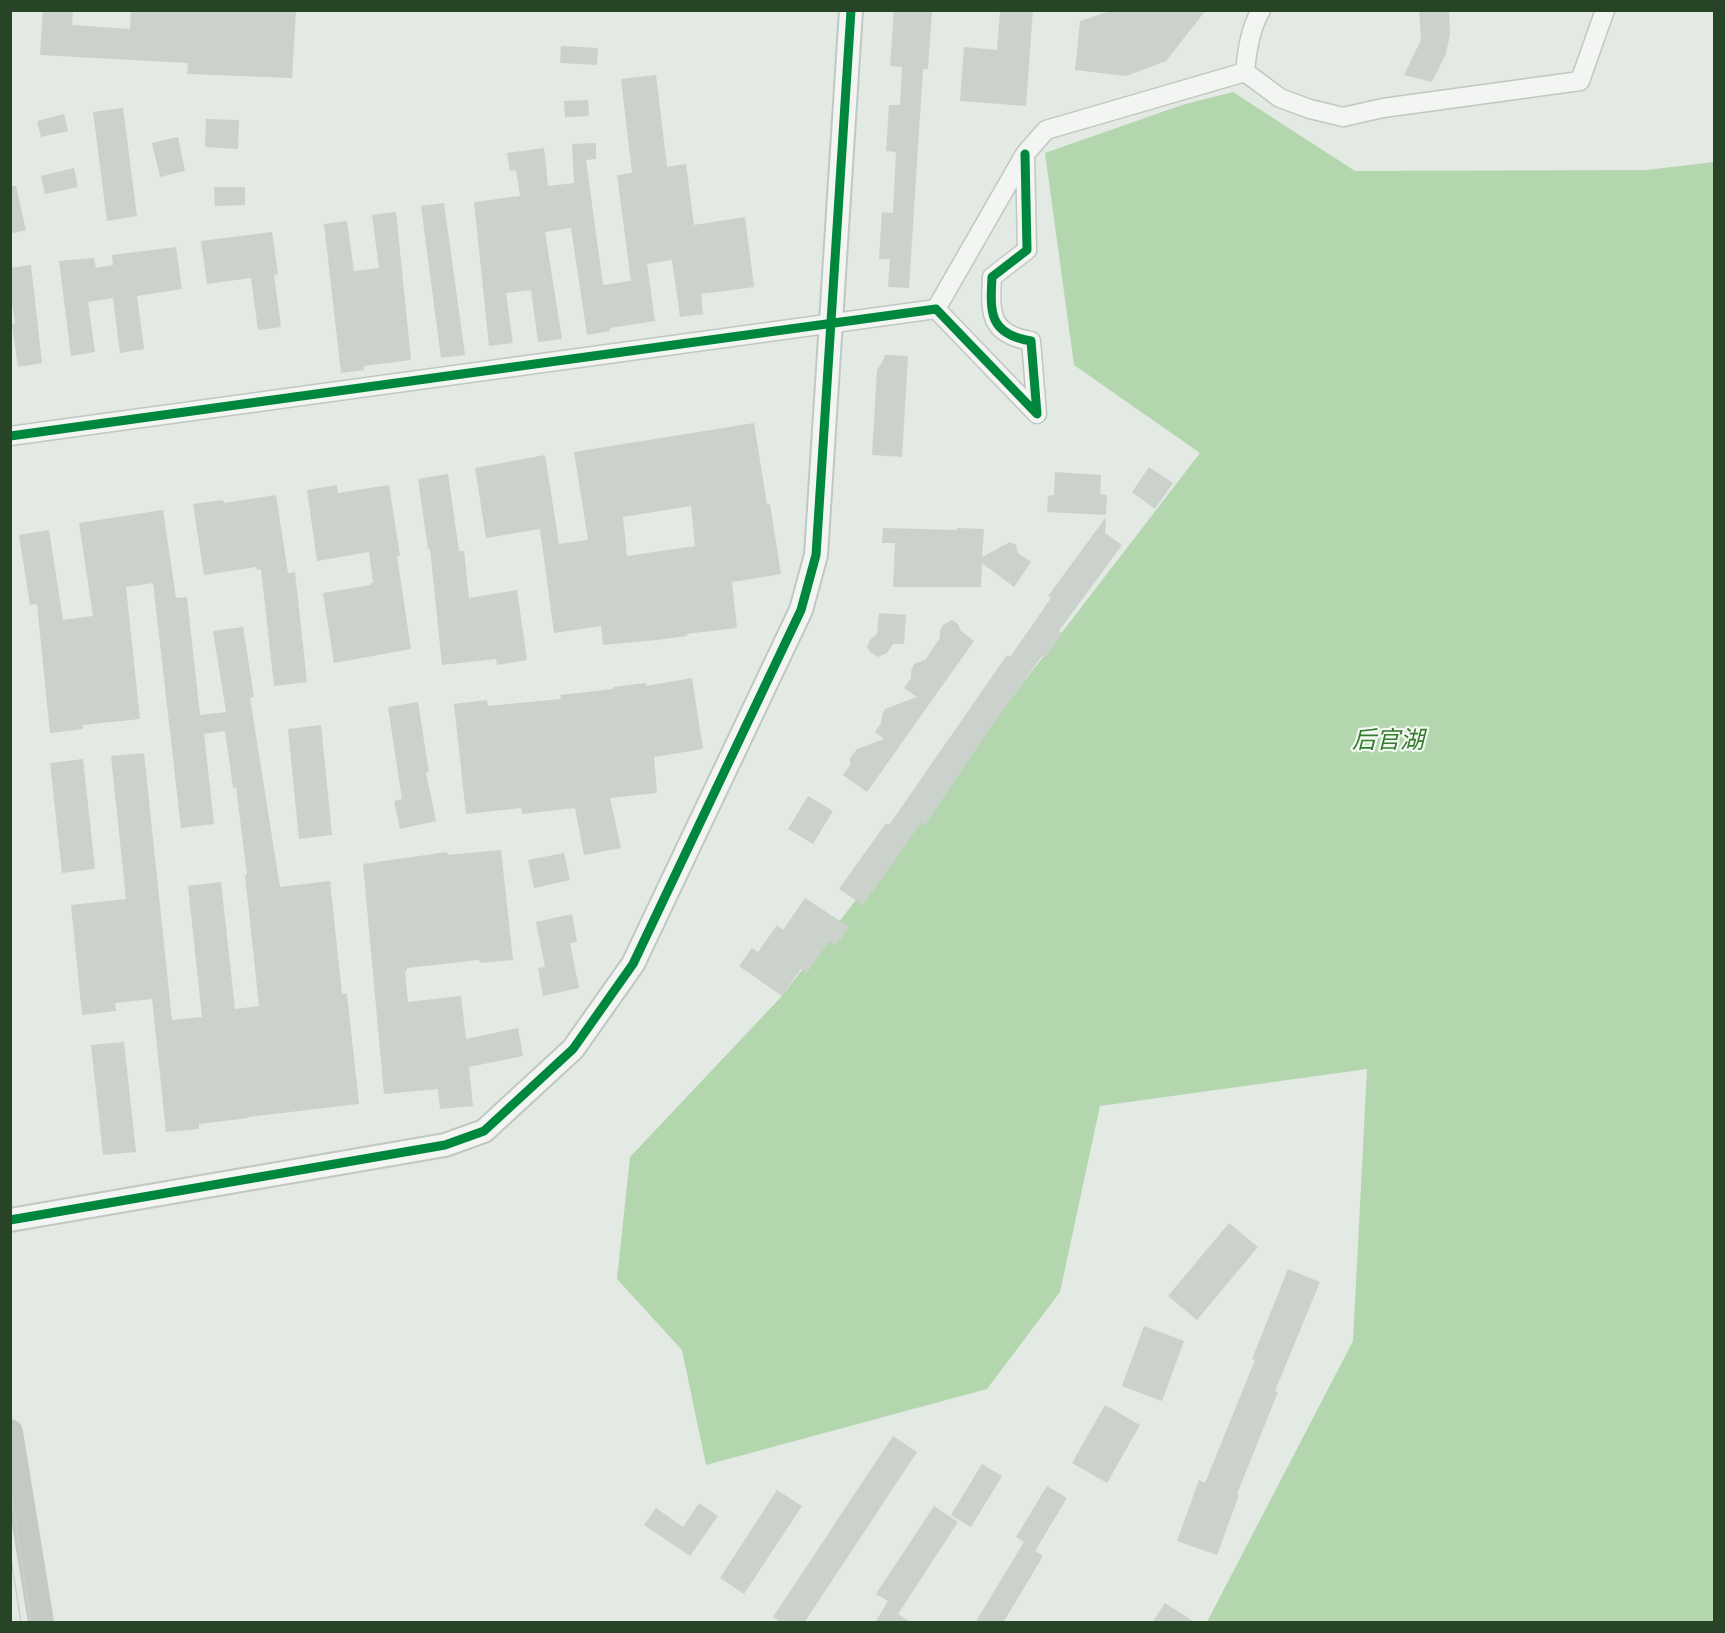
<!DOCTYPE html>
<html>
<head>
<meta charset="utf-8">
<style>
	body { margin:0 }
	#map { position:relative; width:1725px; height:1633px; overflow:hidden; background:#e3e9e3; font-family:"Titillium Web",sans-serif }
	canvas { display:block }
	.frame { position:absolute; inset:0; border:12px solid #284427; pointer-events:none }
</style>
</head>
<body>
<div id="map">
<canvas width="1725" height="1633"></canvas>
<div class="frame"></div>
</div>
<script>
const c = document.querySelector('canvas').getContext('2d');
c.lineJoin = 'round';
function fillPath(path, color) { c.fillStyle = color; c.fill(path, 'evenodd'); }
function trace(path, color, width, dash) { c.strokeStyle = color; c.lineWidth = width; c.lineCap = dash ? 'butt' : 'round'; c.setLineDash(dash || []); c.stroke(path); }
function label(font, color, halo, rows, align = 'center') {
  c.font = font + ' "Titillium Web","Noto Sans SC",sans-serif'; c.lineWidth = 4.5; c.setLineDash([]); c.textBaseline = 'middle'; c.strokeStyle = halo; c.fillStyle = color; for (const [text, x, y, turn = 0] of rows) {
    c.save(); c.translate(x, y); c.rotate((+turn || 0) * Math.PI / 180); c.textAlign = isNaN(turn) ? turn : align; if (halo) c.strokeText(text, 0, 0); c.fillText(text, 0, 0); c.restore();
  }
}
const water = new Path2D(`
	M 1233,92 L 1355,171 L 1647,170 L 1714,162 L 1714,1622 L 1207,1622 L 1353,1341 L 1367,1069 L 1100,1106 L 1060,1292 L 987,1389 L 706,1465 L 682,1350 L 617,1279 L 630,1157 L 782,996 L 1200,453 L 1074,365 L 1045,153 L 1182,105 Z`);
const building = new Path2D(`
	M 43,10 L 73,10 L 72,25 L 130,29 L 131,10 L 296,10 L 292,78 L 187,74 L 188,63 L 40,55 Z
	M 894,10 L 932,10 L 928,69 L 923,69 L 909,288 L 888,287 L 890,259 L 879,259 L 882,212 L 893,213 L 896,152 L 886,151 L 889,105 L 900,105 L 902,67 L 890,66 Z
	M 1000,10 L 1033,10 L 1026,106 L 960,101 L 964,47 L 997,50 Z
	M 1113,10 L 1206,10 L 1166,61 L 1126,76 L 1075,70 L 1080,21 Z
	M 1419,10 L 1449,10 L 1450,34 L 1446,54 L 1432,82 L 1404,75 L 1421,40 Z
	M 561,46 L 598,48 L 597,65 L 560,63 Z
	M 656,75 L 667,167 L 686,164 L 694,225 L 745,217 L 754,287 L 701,294 L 703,314 L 680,317 L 672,260 L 647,264 L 655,321 L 610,328 L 610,331 L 587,335 L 571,228 L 545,232 L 562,339 L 538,342 L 531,290 L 506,293 L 513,343 L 489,346 L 474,202 L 520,196 L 516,170 L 510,171 L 507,153 L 544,148 L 548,186 L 574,183 L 572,144 L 596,143 L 596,159 L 586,160 L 603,285 L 631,281 L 617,175 L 632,173 L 621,79 Z
	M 588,100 L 589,116 L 565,117 L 564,101 Z
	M 123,108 L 137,216 L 107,221 L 93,112 Z
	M 64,114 L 68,131 L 41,137 L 37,121 Z
	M 206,119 L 239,120 L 238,149 L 205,147 Z
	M 178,137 L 185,171 L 160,177 L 152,143 Z
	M 74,168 L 78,187 L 45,194 L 41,176 Z
	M 10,186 L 16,186 L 26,230 L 10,234 Z
	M 214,187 L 245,187 L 245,205 L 215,206 Z
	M 444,203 L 465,355 L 441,358 L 421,206 Z
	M 396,212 L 411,360 L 364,366 L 364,370 L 341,373 L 324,224 L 347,221 L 354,271 L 379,268 L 372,215 Z
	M 272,232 L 278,274 L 274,275 L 281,327 L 258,330 L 251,278 L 207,284 L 201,241 Z
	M 176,247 L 182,289 L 137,296 L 144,349 L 120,353 L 113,298 L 88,302 L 95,352 L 71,356 L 59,261 L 94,258 L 96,268 L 113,265 L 112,255 Z
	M 31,265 L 42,363 L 18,367 L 12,324 L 15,323 L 10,290 L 10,268 Z
	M 885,355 L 908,356 L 902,457 L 872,455 L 877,370 L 882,363 Z
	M 754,423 L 767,504 L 770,504 L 781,574 L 732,582 L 737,628 L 686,634 L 687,636 L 657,640 L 603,645 L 601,626 L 554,633 L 540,529 L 486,538 L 475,468 L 545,455 L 559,544 L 588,540 L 574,452 ZM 691,506 L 695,546 L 627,556 L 623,517 Z
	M 1149,467 L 1173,483 L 1155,509 L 1132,492 Z
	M 1055,472 L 1101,475 L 1100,494 L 1107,495 L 1106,515 L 1047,512 L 1048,496 L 1054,495 Z
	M 448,474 L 459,551 L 464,551 L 469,598 L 517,590 L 527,660 L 497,665 L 496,659 L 442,665 L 430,549 L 428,549 L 418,479 Z
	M 337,485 L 338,493 L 389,485 L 400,556 L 397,556 L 411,649 L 334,663 L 323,593 L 371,585 L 370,583 L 373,583 L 369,552 L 317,561 L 307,490 Z
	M 276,495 L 288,573 L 295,572 L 307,682 L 274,686 L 261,569 L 257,570 L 256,567 L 204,575 L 193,504 L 223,500 L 224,503 Z
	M 163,510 L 176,598 L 187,597 L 200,715 L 226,712 L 213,631 L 243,627 L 254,697 L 250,698 L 280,887 L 330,881 L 342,994 L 347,994 L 359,1104 L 248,1117 L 248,1118 L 199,1124 L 199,1129 L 166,1132 L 152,999 L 115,1003 L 116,1011 L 82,1015 L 71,905 L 126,899 L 111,756 L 144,753 L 172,1020 L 202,1017 L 188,886 L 221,882 L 235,1009 L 259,1006 L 245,875 L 247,875 L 236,787 L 233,788 L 225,731 L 204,734 L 214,824 L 181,828 L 153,583 L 126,587 L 140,719 L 83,725 L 83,729 L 50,733 L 37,604 L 30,605 L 19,535 L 49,530 L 63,620 L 93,616 L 79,523 Z
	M 1106,517 L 1105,533 L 1122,545 L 1059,631 L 1062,633 L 1045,658 L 1042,656 L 984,737 L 925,825 L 921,823 L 863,905 L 839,889 L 886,823 L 889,825 L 1007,655 L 1010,657 L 1051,598 L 1048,596 Z
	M 883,528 L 957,530 L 957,528 L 984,529 L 982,557 L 1010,542 L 1016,545 L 1018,553 L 1031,562 L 1014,587 L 982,563 L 981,587 L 893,587 L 895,543 L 882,543 Z
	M 879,613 L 906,615 L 904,644 L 893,644 L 887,653 L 878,657 L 870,652 L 867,647 L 870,640 L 877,634 Z
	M 952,620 L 958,624 L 961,631 L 974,641 L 867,792 L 843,775 L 850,765 L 850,758 L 857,749 L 884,739 L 875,732 L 881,723 L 882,716 L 885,709 L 917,697 L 904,688 L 911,678 L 911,671 L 914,664 L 925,660 L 940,638 L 940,631 L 943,625 Z
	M 692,678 L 703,749 L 654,757 L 657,793 L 610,798 L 621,848 L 584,855 L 575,808 L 522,814 L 521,808 L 466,814 L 454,704 L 487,700 L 488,706 L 561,699 L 560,695 L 613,689 L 613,687 L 646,683 L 646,686 Z
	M 418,702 L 429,772 L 426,773 L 436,821 L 400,829 L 394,801 L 402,799 L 388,707 Z
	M 321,725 L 332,835 L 299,839 L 288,729 Z
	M 83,759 L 95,869 L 62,873 L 50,763 Z
	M 808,796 L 833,811 L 813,844 L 788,829 Z
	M 501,850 L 513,960 L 480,963 L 479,960 L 407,968 L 407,971 L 405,971 L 408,1002 L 461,996 L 466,1039 L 518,1028 L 523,1056 L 469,1067 L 473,1106 L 440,1109 L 438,1089 L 384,1094 L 363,864 L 447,852 L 448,855 Z
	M 564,853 L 570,880 L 534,888 L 528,860 Z
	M 805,898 L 849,927 L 836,946 L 829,941 L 807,973 L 801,969 L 782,996 L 739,966 L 752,948 L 758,952 L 777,925 L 783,930 Z
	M 572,914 L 577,942 L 570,943 L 579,988 L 543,996 L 538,968 L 545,967 L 536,922 Z
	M 124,1042 L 136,1152 L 103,1155 L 91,1045 Z
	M 1229,1223 L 1258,1247 L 1197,1320 L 1168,1296 Z
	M 1288,1269 L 1320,1282 L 1275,1391 L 1278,1392 L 1237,1494 L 1239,1495 L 1217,1555 L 1177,1541 L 1199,1480 L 1205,1483 L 1255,1360 L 1252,1359 Z
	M 1144,1326 L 1184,1341 L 1162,1401 L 1122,1386 Z
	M 1105,1405 L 1140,1425 L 1107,1483 L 1072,1463 Z
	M 893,1436 L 917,1452 L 804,1623 L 781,1623 L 773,1617 Z
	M 982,1464 L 1002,1476 L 971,1527 L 951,1515 Z
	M 1047,1486 L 1067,1498 L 1035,1551 L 1043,1556 L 1003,1623 L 975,1623 L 1024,1542 L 1016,1537 Z
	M 777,1490 L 802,1506 L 744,1594 L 720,1578 Z
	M 699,1503 L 718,1516 L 690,1556 L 644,1525 L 656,1508 L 683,1527 Z
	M 934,1506 L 958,1522 L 898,1614 L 912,1623 L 875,1623 L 888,1601 L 876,1594 Z
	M 1165,1603 L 1196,1623 L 1152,1623 Z`);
const minor = new Path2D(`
	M 1245,72 L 1280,98 L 1310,109 L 1343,117 L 1383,108 L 1580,81 L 1605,10
	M 1245,72 C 1247,51 1250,29 1261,10
	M 936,309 L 1025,154 L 1046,130 L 1245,72
	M 10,436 L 936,309 L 1037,414 L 1031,341 C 989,334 990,313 992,277 L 1027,250 L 1025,154`);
const tertiary = new Path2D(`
	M 10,1220 L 445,1145 L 484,1131 L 573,1049 L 633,964 L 801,610 L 816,555 L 851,10`);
const secondary = new Path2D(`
	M 10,1432 L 41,1622`);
const tram = new Path2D(`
	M 10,1486 L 31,1622
	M 10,1553 L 21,1622`);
const cycleway = new Path2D(`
	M 10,436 L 936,309 L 1037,414 L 1031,341 C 989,334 990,313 992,277 L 1027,250 L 1025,154
	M 10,1220 L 445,1145 L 484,1131 L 573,1049 L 633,964 L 801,610 L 816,555 L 851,10`);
const waterNames = [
	["后官湖",1388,742]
];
fillPath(water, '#b4d6af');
fillPath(building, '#cbd1cb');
trace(minor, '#c1c7c1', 21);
trace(tertiary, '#c1c7c1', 26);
trace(minor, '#f2f5f2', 18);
trace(tertiary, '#f2f5f2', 22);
trace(secondary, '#c3cac3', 26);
trace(tram, '#ccd0cc', 1.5);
trace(cycleway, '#00873e', 9);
label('italic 24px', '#367b2e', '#f1f8f0', waterNames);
</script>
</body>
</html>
